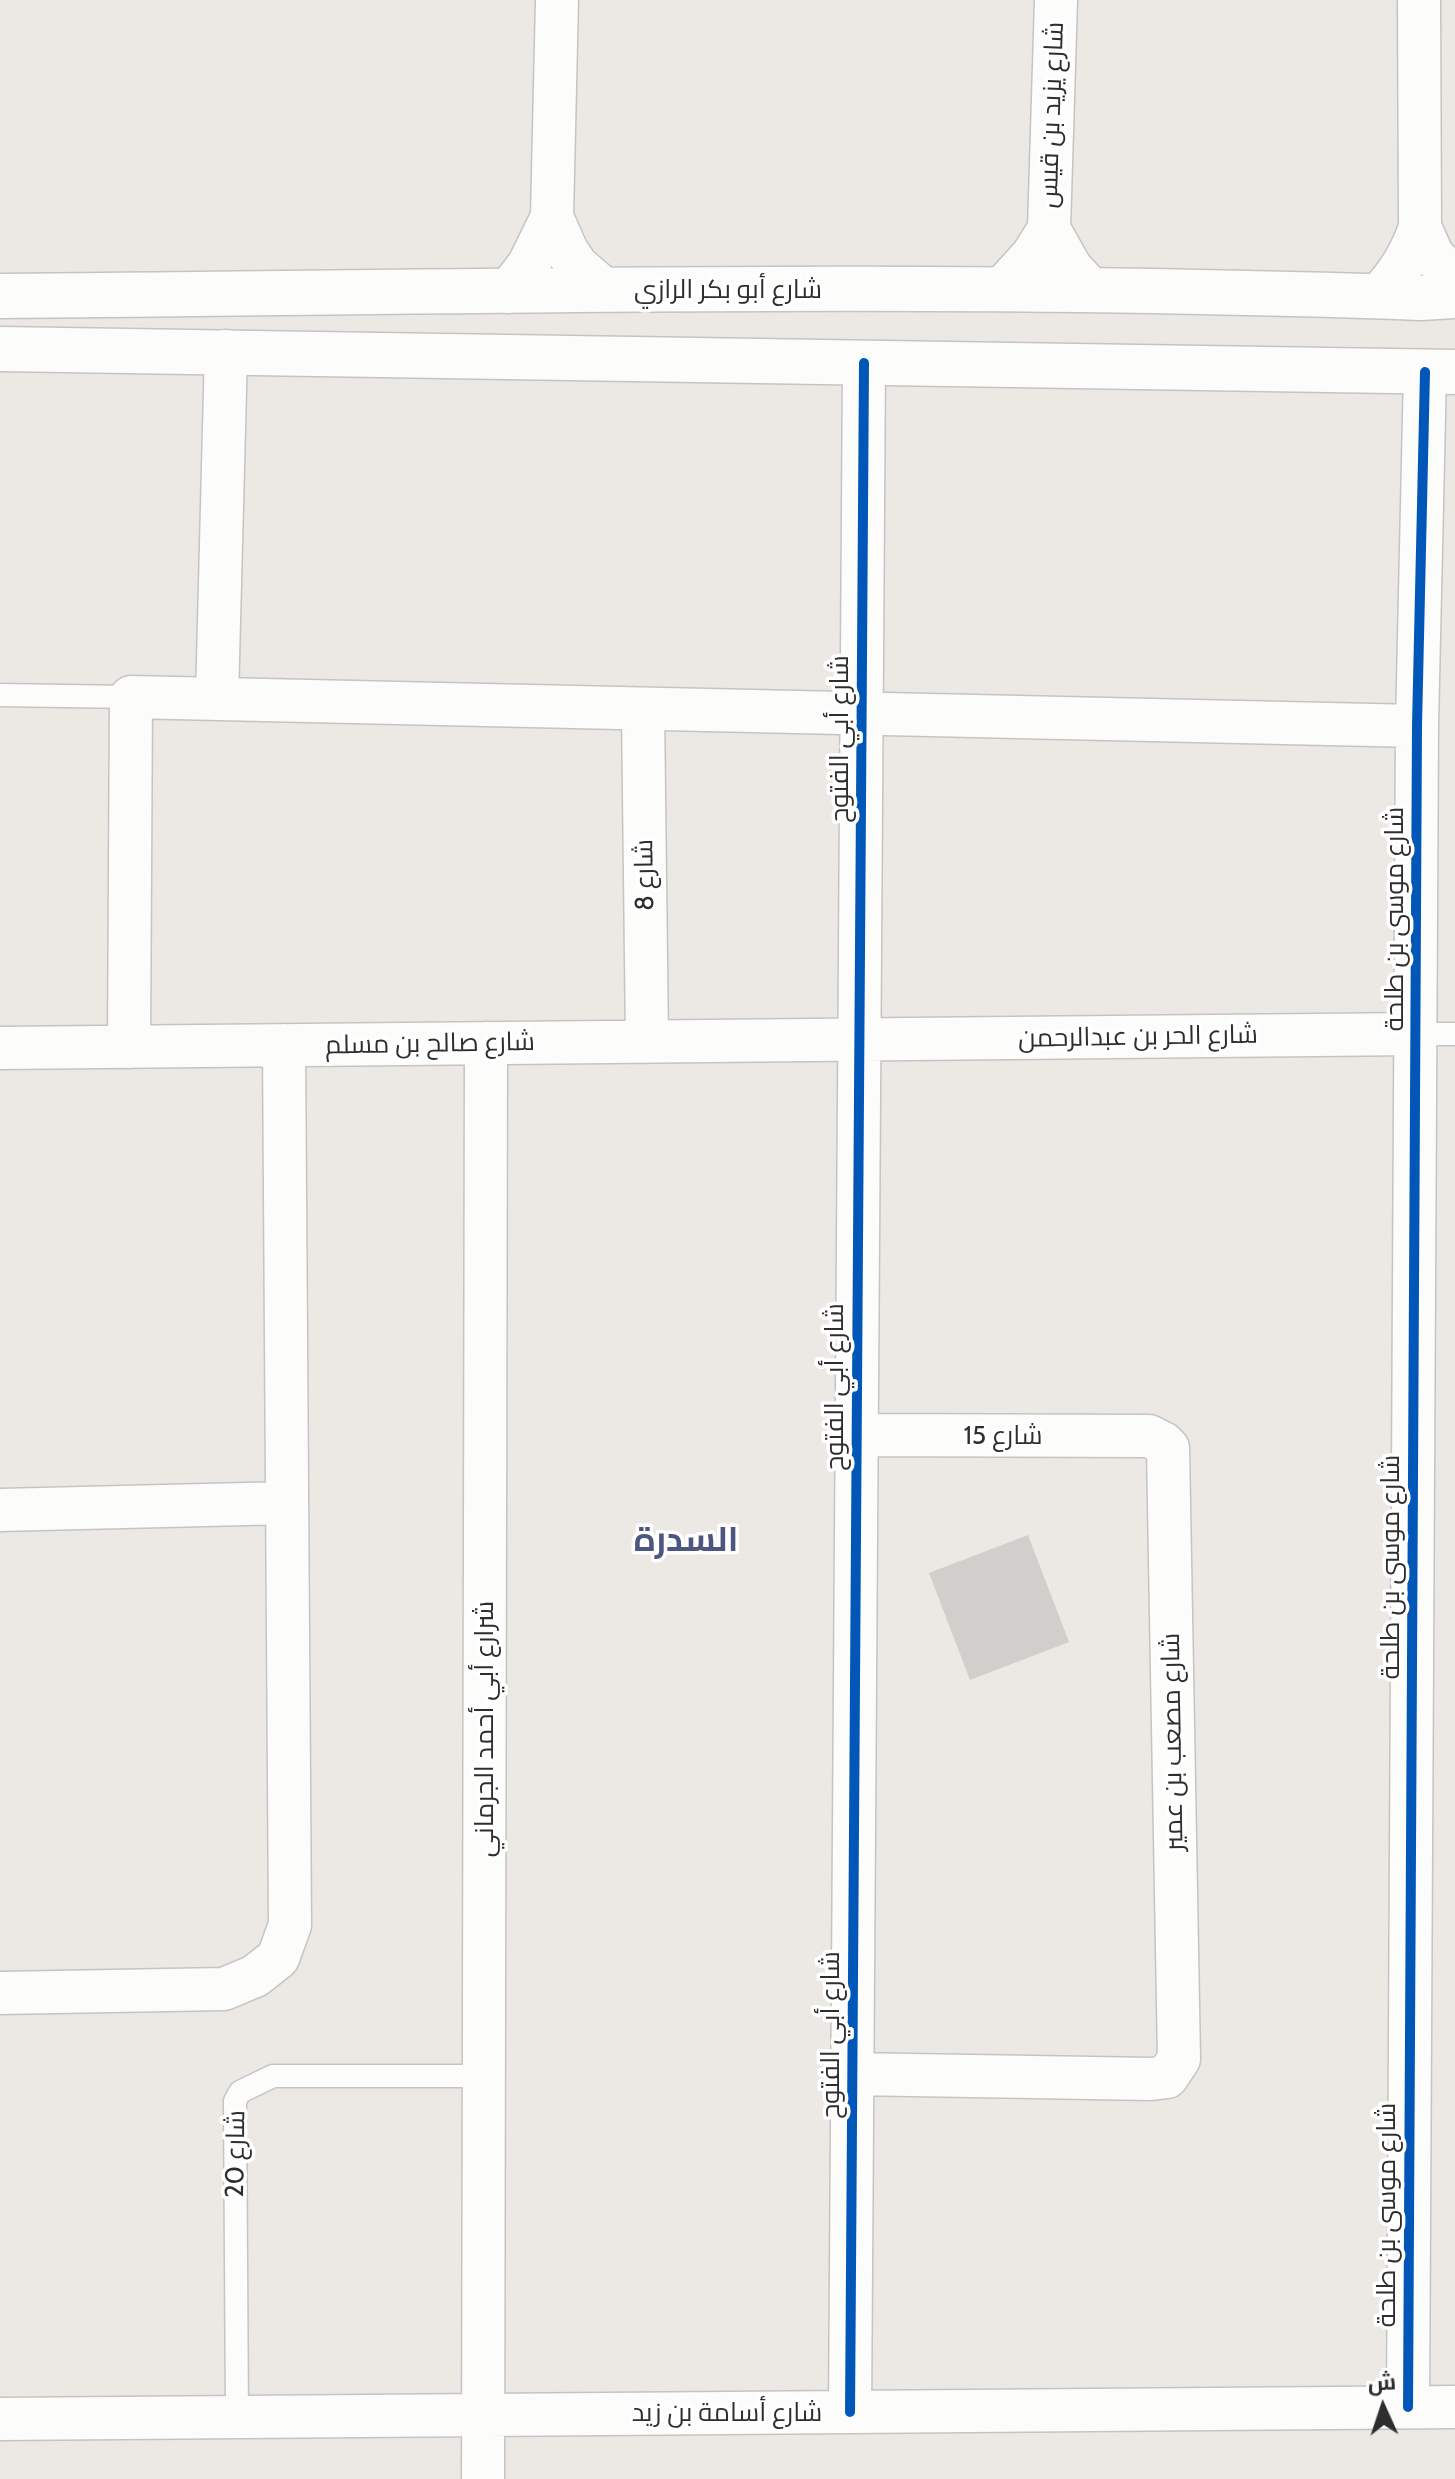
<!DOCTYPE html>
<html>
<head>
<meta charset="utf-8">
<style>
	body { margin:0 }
	#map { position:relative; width:1455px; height:2479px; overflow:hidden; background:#ece8e4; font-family:Cabin,Cairo,sans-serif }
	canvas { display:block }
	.north { position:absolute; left:1343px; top:2367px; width:80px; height:80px; -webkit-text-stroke:6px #fff; paint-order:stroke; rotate:357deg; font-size:22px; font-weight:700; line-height:32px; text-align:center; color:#2e2e2e }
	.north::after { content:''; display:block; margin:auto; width:28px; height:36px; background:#2e2e2e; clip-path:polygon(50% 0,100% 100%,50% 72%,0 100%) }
</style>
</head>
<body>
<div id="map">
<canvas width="1455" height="2479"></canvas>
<div class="north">ش</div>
</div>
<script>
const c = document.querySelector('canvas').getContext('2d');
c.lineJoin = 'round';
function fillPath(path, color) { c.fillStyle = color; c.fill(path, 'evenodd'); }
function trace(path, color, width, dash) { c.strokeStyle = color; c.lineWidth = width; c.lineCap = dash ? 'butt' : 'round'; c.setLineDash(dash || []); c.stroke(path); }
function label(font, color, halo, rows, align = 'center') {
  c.font = font + ' Cabin,Cairo,sans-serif'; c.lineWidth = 7; c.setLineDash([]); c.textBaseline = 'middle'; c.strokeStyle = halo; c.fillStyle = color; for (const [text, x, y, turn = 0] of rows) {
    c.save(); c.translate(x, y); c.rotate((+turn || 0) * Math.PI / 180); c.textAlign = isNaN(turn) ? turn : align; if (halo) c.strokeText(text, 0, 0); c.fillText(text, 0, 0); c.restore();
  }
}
const building = new Path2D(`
	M 1028,1535 L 1069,1642 L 970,1680 L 929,1573 Z`);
const lane = new Path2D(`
	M 0,695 L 131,697
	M 1417,1034 L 1455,1034
	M 237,2417 L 235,2101 L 240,2092 L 273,2076 L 484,2076`);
const street = new Path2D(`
	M 557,0 L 552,217 L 567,251 L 577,266 L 605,290
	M 1056,0 L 1049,229 L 1071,268 L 1091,290
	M 1420,227 L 1432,254 L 1455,281
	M 1001,290 L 1032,256 L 1049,229
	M 508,292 L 529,264 L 552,217
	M 1377,297 C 1397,277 1411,255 1420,227 L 1419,0
	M 217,699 L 226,351
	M 643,709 L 647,1042
	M 129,1047 L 131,697 L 1417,726
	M 0,1048 L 1417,1034
	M 0,1510 L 287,1503
	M 0,1993 L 224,1989 L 255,1976 L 278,1958 L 290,1925 L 284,1045
	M 852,2074 L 1151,2079 L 1167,2077 L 1179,2059 L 1168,1448 L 1163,1443 L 1149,1436 L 857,1435
	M 1408,2407 L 1417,726 L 1425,372
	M 850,2412 L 864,363
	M 0,2419 L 1455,2407
	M 483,2479 L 486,1043`);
const secondary = new Path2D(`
	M 0,296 C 473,292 948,281 1421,298 L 1455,296
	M 0,349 L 1455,372`);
const cycleway = new Path2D(`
	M 1408,2407 L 1417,726 L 1425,372
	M 850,2412 L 864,363`);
const streetNames = [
	["شارع يزيد بن قيس",1052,115,-88],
	["شارع أبو بكر الرازي",728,290],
	["شارع أبي الفتوح",840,739,-90],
	["شارع 8",645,875,-91],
	["شارع موسى بن طلحة",1395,919,-90],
	["شارع الحر بن عبدالرحمن",1138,1037,-1],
	["شارع صالح بن مسلم",430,1044,-1],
	["شارع أبي الفتوح",835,1387,-90],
	["شارع 15",1003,1436],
	["شارع موسى بن طلحة",1391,1567,-90],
	["شرارع أبي أحمد الجرماني",485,1729,-90],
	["شارع مصعب بن عمير",1173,1742,-91],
	["شارع أبي الفتوح",831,2035,-90],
	["شارع 20",236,2154,-89],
	["شارع موسى بن طلحة",1387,2215,-90],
	["شارع أسامة بن زيد",727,2413]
];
const districtNames = [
	["السدرة",686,1541]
];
fillPath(building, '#d1cecb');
trace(lane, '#c5c4c5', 25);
trace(street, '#c5c4c5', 45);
trace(secondary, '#c5c4c5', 47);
trace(lane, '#fcfcfb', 22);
trace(street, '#fcfcfb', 42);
trace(secondary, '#fcfcfb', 44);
trace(cycleway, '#0057b8', 10);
label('26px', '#2e2e2e', '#fff', streetNames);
label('bold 34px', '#4d5680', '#fff', districtNames);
</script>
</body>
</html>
